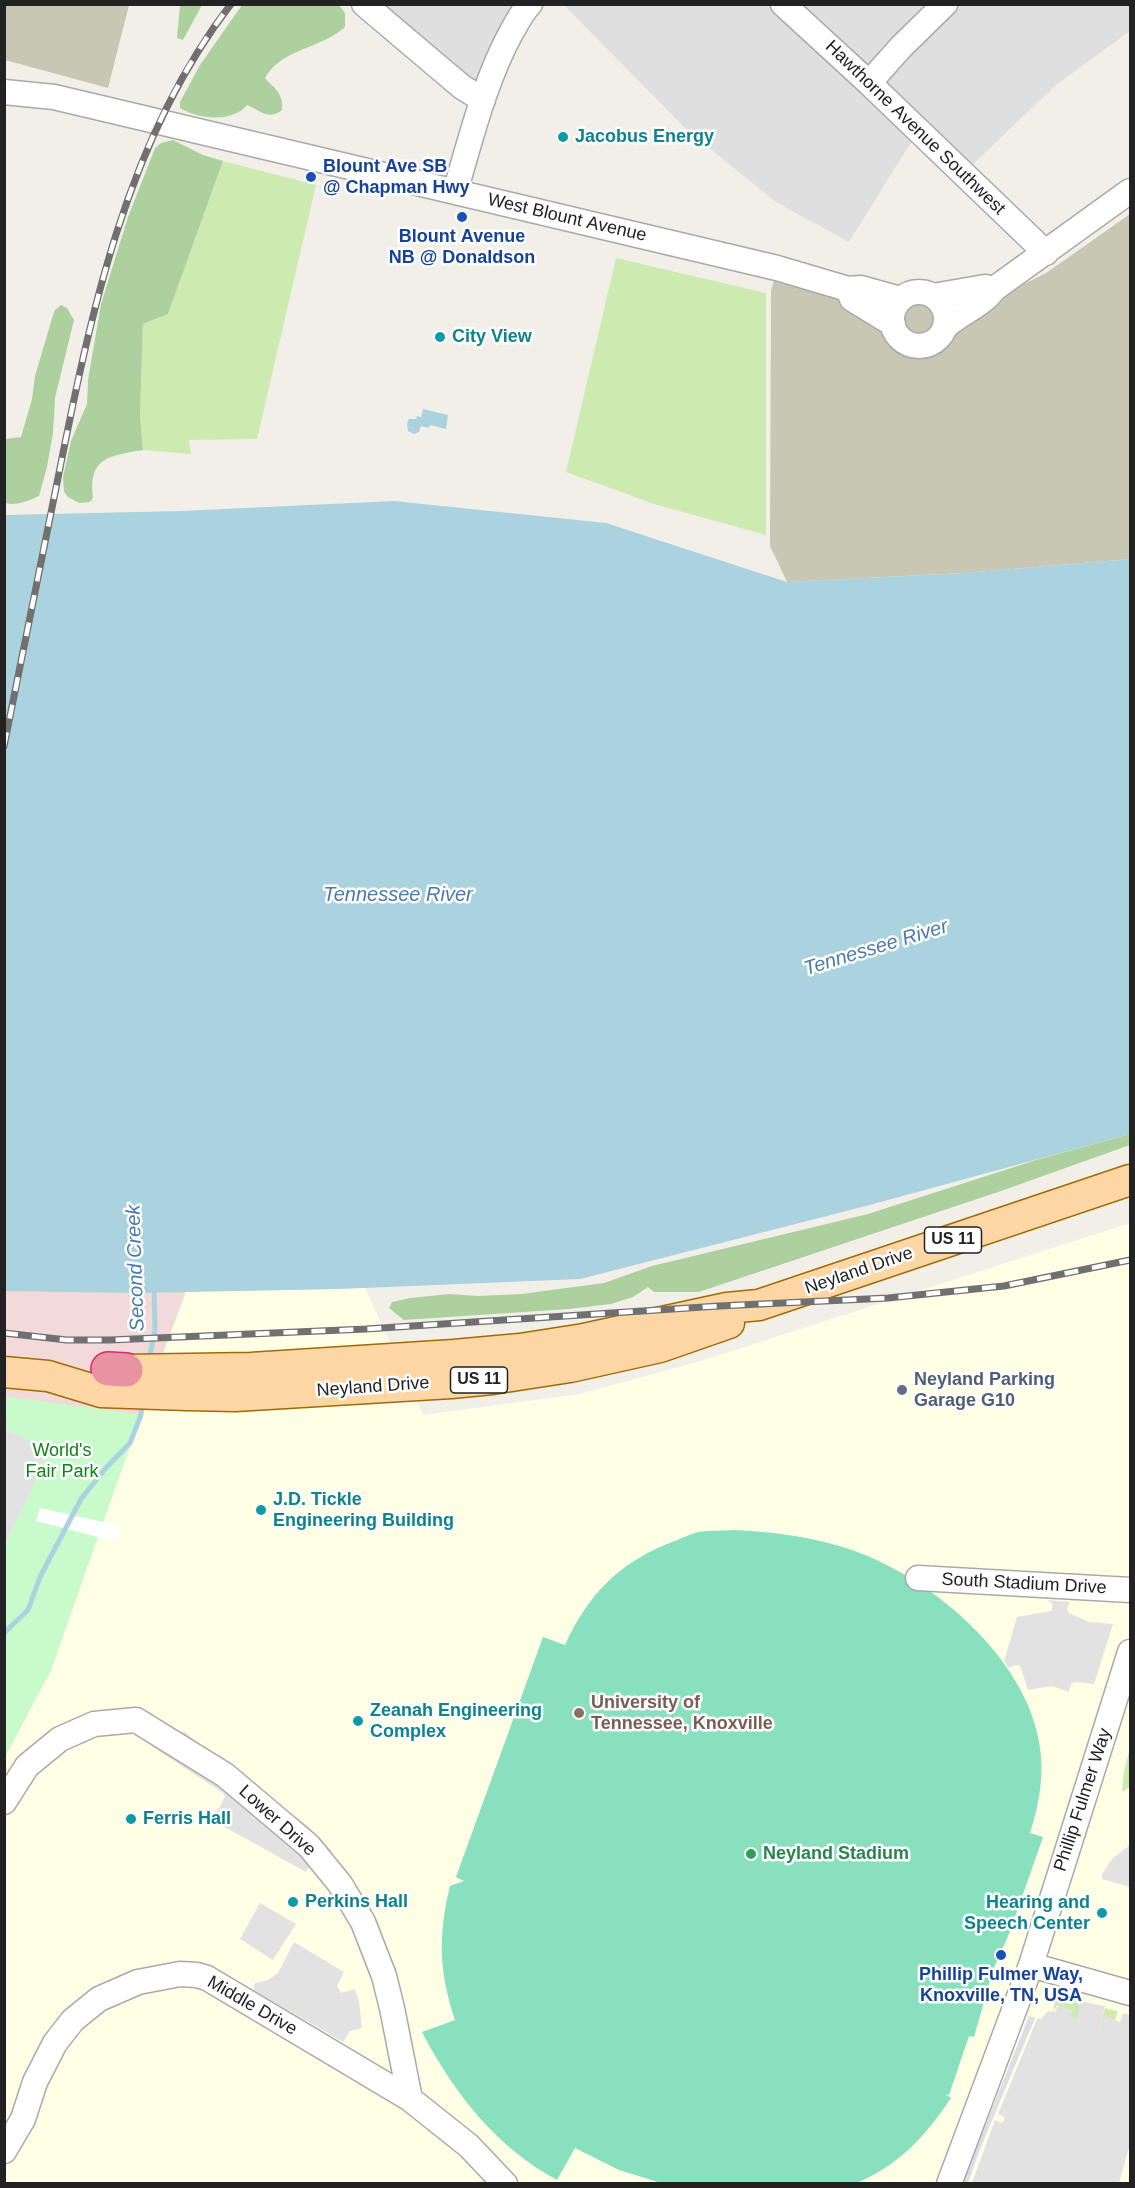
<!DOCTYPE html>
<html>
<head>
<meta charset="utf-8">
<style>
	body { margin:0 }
	#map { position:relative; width:1135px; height:2188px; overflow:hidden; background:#f2efe9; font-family:Helvetica,sans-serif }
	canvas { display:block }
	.frame { position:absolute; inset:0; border:6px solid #222; pointer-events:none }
</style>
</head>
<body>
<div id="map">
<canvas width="1135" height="2188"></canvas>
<div class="frame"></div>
</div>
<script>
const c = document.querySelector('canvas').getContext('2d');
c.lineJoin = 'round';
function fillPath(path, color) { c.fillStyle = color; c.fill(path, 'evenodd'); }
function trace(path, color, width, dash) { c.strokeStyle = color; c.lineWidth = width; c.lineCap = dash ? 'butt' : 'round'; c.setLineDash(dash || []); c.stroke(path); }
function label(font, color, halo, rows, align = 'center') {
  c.font = font + ' Helvetica,sans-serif'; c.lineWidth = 5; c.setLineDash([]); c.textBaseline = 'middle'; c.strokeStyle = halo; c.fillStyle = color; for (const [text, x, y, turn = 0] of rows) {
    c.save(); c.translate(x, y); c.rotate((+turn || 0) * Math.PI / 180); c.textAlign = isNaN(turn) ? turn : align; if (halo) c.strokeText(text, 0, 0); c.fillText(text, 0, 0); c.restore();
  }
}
const residential = new Path2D(`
	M 1130,4 L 1130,31 L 1056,85 L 972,165 L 927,124 L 908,147 L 849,242 L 776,202 L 688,131 L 564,5 Z
	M 379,5 L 520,5 L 481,81 L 469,80 Z`);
const commercial = new Path2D(`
	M 188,1286 L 51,1670 L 5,1757 L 5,1289 Z`);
const education = new Path2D(`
	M 1130,1223 L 1130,2183 L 5,2184 L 5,1757 L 51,1670 L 130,1443 L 188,1286 L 365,1288 L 423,1415 L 580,1394 L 701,1361 Z`);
const construction = new Path2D(`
	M 4,5 L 129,5 L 108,88 L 5,60 Z
	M 1130,214 L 1130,559 L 964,573 L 787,582 L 770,546 L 771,291 L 775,277 L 949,309 L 1002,295 L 1046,273 Z`);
const grass = new Path2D(`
	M 223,161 L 316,185 L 257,439 L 189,440 L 191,454 L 143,450 L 140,415 L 143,324 L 168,314 Z
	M 616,258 L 766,293 L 766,535 L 654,504 L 566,472 Z
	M 1130,1748 L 1130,1787 L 1122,1792 L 1124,1771 Z
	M 1059,1999 L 1075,2000 L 1080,2008 L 1077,2018 L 1074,2020 L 1071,2017 L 1072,2011 L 1057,2005 L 1053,2013 L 1055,2000 Z
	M 1105,2008 L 1118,2011 L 1115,2020 L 1105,2016 L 1099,2029 Z`);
const forest = new Path2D(`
	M 180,5 L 202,5 L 183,40 L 177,38 Z
	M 242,5 L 339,5 L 345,13 L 345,27 C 321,49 282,48 265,78 C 275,89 284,94 282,110 C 268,121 260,110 247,105 C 233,123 197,119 180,108 L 180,102 L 200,65 Z
	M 173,140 L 203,155 L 223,161 L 168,314 L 143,324 L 140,415 L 143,450 C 109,456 88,457 93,498 L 90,502 L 79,503 L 68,497 L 64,492 L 63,477 L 71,441 L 87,404 L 88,380 L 101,304 L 128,217 L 155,148 L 161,143 Z
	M 61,305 L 67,308 L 74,320 L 55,398 L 53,433 L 47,467 L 39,496 C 28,501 16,506 5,503 L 5,439 L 21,437 L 32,399 L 35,376 L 53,315 L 55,310 Z
	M 1130,1134 L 1130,1145 L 1001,1191 L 699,1292 L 654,1292 L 648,1287 L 633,1297 L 611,1304 L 569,1309 L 404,1320 L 389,1308 L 392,1302 L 410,1298 L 449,1294 L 478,1296 L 522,1294 L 604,1283 L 652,1266 L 868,1214 L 1036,1160 Z`);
const park = new Path2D(`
	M 5,1396 L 141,1415 L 51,1670 L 5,1757 Z`);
const pitch = new Path2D(`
	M 735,1530 C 776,1532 814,1537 852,1550 C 935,1579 1034,1664 1041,1756 C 1043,1783 1038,1808 1030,1833 L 1043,1837 L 1009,1934 L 993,1970 L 974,2037 L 969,2036 L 949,2095 L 945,2094 L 951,2098 C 926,2136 897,2167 854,2184 L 661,2183 L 619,2170 L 575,2148 L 557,2180 C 496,2147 453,2092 422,2032 L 455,2020 C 439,1972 438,1935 450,1886 L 464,1881 L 456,1877 L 543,1637 L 565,1645 C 589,1593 619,1563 672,1542 C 681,1539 690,1534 698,1532 C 710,1530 724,1531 735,1530 Z`);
const parking = new Path2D(`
	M 5,1416 L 8,1417 L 5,1427 L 8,1431 L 36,1444 L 35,1448 L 46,1454 L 29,1496 L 5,1543 Z
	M 1048,1600 L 1070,1602 L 1067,1609 L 1069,1613 L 1089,1622 L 1113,1624 L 1094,1684 L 1076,1682 L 1071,1684 L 1069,1692 L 1052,1686 L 1028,1690 L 1020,1666 L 1015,1665 L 1009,1668 L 1004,1661 L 1017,1617 L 1051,1611 L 1053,1605 Z
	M 184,1731 L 214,1758 L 308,1826 L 332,1851 L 317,1870 L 310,1865 L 306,1872 L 212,1820 L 225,1797 L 223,1793 L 151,1746 Z
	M 1130,1845 L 1130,1887 L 1102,1879 L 1102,1874 L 1112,1859 Z
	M 260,1903 L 296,1924 L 273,1960 L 240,1939 Z
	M 294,1942 L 344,1972 L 337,1986 L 341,1993 L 355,1989 L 359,2002 L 362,2028 L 350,2031 L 343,2042 L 253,1990 L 255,1983 L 268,1980 L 278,1973 Z
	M 1075,2000 L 1105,2006 L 1099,2029 L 1105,2016 L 1120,2022 L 1123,2013 L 1130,2015 L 1130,2144 L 1119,2183 L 972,2183 L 995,2120 L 1001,2123 L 1004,2121 L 1004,2117 L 998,2114 L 1037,2019 L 1041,2019 L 1048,2011 L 1055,2012 L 1058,2005 L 1073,2011 L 1071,2017 L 1076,2019 L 1080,2008 Z`);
const plaza = new Path2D(`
	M 1029,2016 L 1035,2018 L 980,2149 L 968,2183 L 962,2184 Z`);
const water = new Path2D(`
	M 423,409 L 448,415 L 446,429 L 430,425 L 429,428 L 421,426 L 419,432 L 414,434 L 408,431 L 407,423 L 409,419 L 416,419 L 417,416 L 421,417 Z
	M 394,501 L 606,523 L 787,582 L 964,573 L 1130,559 L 1130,1134 L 866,1206 L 580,1279 L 340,1289 L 139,1293 L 5,1291 L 5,515 L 181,511 Z`);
const pier = new Path2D(`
	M 40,1508 L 121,1526 L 117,1542 L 36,1521 Z`);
const stream = new Path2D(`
	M 149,1360 L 155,1330 L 154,1286
	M 4,1633 L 28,1610 L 40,1577 L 81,1499 L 105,1469 L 130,1443 L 141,1415 L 142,1402`);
const minor = new Path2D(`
	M 364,4 L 462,87 L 483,100
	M 783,4 L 869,83 L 1046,253
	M 869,83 L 901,47 L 945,4
	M 4,92 L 54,97 L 777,268 L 848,289 L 861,288 L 900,299
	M 455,192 C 471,138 485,80 512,31 C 518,21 522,12 530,4
	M 848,289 L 852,299 L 893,324
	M892 319a27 27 0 1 1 54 0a27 27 0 1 1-54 0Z
	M 933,296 L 985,287 L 994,289
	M 945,327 C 960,313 982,306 994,289 L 1130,191
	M 918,1578 L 1130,1590
	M 4,1802 L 27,1766 L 60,1739 L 94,1724 L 136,1720 L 225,1775 L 309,1846 L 340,1884 L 363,1922 L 384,1976 L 392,2008 L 410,2099
	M 1031,1965 L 1130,1993
	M 4,2151 L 23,2119 L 35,2082 L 55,2043 L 73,2020 L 99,1999 L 138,1982 L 180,1974 L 197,1975 L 207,1978 L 410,2099 L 469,2146 L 505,2184
	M 949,2184 L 1031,1965 L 1130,1652`);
const major = new Path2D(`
	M 126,1370 L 251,1368 L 454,1355 L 520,1349 L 584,1339 L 727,1308 L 759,1305 L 1130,1180
	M 4,1372 L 48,1376 L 101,1392 L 187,1395 L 235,1396 L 451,1383 L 492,1379 L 570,1367 L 660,1347 L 729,1323`);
const highway = new Path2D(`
	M 108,1369 L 126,1370`);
const rail = new Path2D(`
	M 4,746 C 22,658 39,571 57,483 C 90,317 125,141 231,4
	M 4,1333 L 67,1340 L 110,1340 L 366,1329 L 719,1306 L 888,1298 L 1004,1286 L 1130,1260`);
const markers = [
	[563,137,6,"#0f9aa8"],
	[311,177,6,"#1a4fb4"],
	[462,217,6,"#1a4fb4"],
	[440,337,6,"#0f9aa8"],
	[902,1390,6,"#5c6f8a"],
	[261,1510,6,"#0f9aa8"],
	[579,1713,6,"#8d6e63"],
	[358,1721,6,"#0f9aa8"],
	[131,1819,6,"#0f9aa8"],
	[751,1854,6,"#2e9e5b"],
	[293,1902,6,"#0f9aa8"],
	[1102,1913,6,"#0f9aa8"],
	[1001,1955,6,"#1a4fb4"]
];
const shields = [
	[953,1240,57],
	[479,1380,57]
];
const shieldNames = [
	["US 11",953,1240],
	["US 11",479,1380]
];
const streetNames = [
	["Hawthorne Avenue Southwest",915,128,44],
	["West Blount Avenue",567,218,13],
	["Neyland Drive",859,1271,-19],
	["Neyland Drive",373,1387,-4],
	["South Stadium Drive",1024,1584,3],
	["Phillip Fulmer Way",1083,1800,-72],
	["Lower Drive",277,1821,42],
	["Middle Drive",252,2006,30]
];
const cultureNames = [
	["Jacobus Energy",575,137],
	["City View",452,337],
	["J.D. Tickle",273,1500],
	["Engineering Building",273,1521],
	["Zeanah Engineering",370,1711],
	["Complex",370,1732],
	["Ferris Hall",143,1819],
	["Perkins Hall",305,1902],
	["Hearing and",1090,1903,"right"],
	["Speech Center",1090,1924,"right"]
];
const transitNames = [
	["Blount Ave SB",323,167,"left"],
	["@ Chapman Hwy",323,188,"left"],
	["Blount Avenue",462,237],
	["NB @ Donaldson",462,258],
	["Phillip Fulmer Way,",1001,1975],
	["Knoxville, TN, USA",1001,1996]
];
const serviceNames = [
	["Neyland Parking",914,1380],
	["Garage G10",914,1401]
];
const parkNames = [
	["World's",62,1451],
	["Fair Park",62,1472]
];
const educationNames = [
	["University of",591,1703],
	["Tennessee, Knoxville",591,1724]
];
const leisureNames = [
	["Neyland Stadium",763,1854]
];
const waterNames = [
	["Tennessee River",398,895],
	["Tennessee River",876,948,-17],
	["Second Creek",136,1268,-92]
];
fillPath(residential, '#e0dfdf');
fillPath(commercial, '#f2dad9');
fillPath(education, '#ffffe5');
fillPath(construction, '#c7c7b4');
fillPath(grass, '#cdebb0');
fillPath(forest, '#add19e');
fillPath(park, '#c8facc');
fillPath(pitch, '#88e0be');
fillPath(parking, '#e2e2e2');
fillPath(plaza, '#dddde8');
fillPath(water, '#aad3df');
fillPath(pier, '#fff');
trace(stream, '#aad3df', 5);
trace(minor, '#a9a9a9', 27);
trace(major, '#a06b00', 33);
trace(highway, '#dc2a67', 36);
trace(minor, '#fff', 24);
trace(major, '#fcd6a4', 30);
trace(highway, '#e892a2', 33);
trace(rail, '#707070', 7);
trace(rail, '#fff', 4.5, [14]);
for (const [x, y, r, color] of markers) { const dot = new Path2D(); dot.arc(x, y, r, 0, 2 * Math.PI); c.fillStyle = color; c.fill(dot); trace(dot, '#fff', 2); }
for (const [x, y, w] of shields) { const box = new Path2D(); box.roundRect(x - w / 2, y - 13, w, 26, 4.5); c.fillStyle = '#fff'; c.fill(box); trace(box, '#222', 1.5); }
label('bold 16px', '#222', null, shieldNames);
label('18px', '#222', '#fff', streetNames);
label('bold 18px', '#0d838f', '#fff', cultureNames, 'left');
label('bold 18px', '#164399', '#fff', transitNames);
label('bold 18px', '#4e5e75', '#fff', serviceNames, 'left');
label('18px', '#0c8416', '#fff', parkNames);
label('bold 18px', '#785e54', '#fff', educationNames, 'left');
label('bold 18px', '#27864d', '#fff', leisureNames, 'left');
label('italic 20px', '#4a7aab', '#fff', waterNames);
</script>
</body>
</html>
